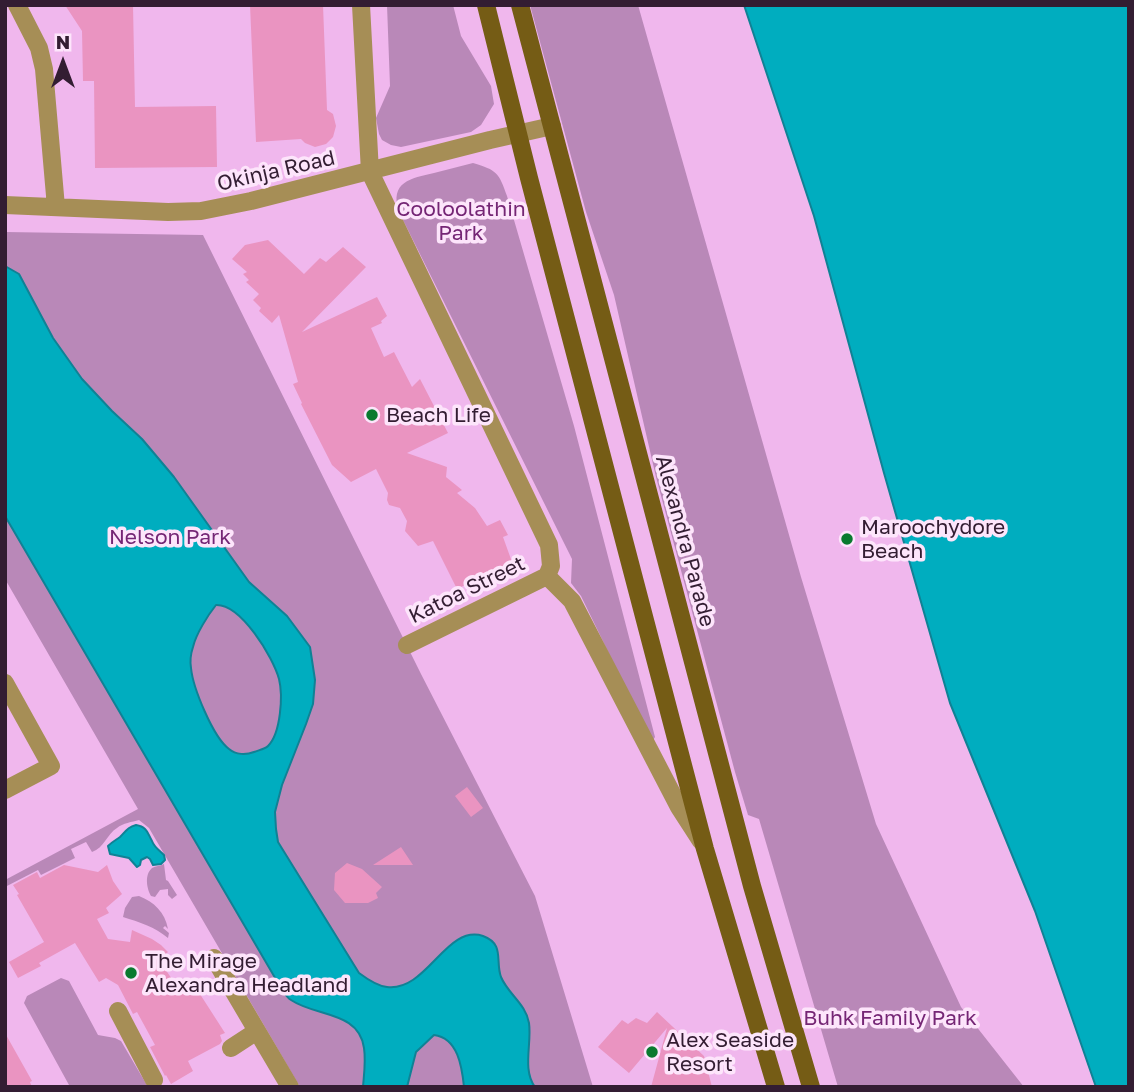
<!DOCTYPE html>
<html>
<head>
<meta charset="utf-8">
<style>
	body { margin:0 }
	#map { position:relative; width:1134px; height:1092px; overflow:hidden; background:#f0b7ed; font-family:"Golos Text",sans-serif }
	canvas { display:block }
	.frame { position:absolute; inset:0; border:7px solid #331d32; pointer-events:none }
	.north { position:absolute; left:28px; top:28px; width:70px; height:70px; -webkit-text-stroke:5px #fde5fb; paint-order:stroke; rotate:0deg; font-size:19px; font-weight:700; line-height:28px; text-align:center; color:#331d32 }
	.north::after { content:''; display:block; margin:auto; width:24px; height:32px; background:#331d32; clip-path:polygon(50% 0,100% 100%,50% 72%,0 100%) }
</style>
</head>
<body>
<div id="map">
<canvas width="1134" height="1092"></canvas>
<div class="frame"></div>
<div class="north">N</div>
</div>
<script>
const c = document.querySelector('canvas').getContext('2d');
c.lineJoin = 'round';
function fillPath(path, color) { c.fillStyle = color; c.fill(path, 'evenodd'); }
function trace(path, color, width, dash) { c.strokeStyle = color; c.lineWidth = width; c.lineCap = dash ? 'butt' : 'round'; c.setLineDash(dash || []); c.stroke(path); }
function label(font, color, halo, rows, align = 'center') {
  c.font = font + ' "Golos Text",sans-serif'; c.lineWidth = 7; c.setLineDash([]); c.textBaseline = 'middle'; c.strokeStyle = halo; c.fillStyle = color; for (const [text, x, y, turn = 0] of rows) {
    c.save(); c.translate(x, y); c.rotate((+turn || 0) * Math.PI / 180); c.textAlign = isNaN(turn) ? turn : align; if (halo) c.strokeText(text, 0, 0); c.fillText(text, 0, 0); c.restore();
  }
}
const green = new Path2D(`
	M 387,5 L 453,5 L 461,36 L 491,86 L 494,104 L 481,125 L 471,132 L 401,147 L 391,145 L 382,140 L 379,134 L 376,118 L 390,86 Z
	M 530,5 L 638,5 L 801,577 L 876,824 L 961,1007 L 1024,1087 L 838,1087 L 759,819 L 748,815 L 735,772 L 656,477 L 614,295 L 586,212 Z
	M 473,163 C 497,170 499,173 507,196 L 574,426 L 655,737 L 652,742 L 581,596 L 571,583 L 572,559 L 399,212 C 389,182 411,178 434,173 C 447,170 460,166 473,163 Z
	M 5,232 L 203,235 L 421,674 L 535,896 L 593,1087 L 300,1087 L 149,828 L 139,820 C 132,822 123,823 117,828 C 107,834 104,848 92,852 L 86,842 L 71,849 L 75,858 L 41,875 L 38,870 L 5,887 L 5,880 L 138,809 L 5,579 Z
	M 164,864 L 166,880 L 168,881 L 177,895 L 172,899 L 168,895 L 168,889 L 160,890 L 155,897 L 151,896 C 147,889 144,875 152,868 C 156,866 160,866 164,864 Z
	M 139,896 C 154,902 165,912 168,929 L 165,926 L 163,928 L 169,933 L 168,938 C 155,927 139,922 123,917 L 125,908 L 132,897 Z
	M 61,978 L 69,981 L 98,1035 L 115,1038 L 121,1041 L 148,1087 L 67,1087 L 69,1085 L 24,1003 L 27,996 Z`);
const water = new Path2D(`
	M 744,5 L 1129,5 L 1129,1087 L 1096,1087 L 1035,911 L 950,703 L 884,473 L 814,216 Z
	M 5,266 L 19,274 L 53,338 L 82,379 L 112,411 L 142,439 L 174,477 L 249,582 L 287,616 L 310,647 L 315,680 L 313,704 L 306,724 L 282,785 L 275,812 L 276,829 L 278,842 L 359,973 C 367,979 377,986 387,987 C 427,992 446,924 483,936 C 505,944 495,961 501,977 C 508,994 526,1004 529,1023 C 532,1043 522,1070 535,1087 L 464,1087 C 462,1067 458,1038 434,1035 L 416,1052 L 407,1087 L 363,1087 C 364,1074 366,1061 364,1048 C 359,1011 316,1017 291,1000 C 286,997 284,992 281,988 L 5,516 ZM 216,605 C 241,604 273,657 279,679 C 283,695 281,733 268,746 C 265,749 259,750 254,752 C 246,755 236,755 229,749 C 213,737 193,688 191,668 C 190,662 191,653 193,647 C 196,634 208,615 216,605 Z
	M 136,825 C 147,827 147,832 152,841 C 154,847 160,851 164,855 L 165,860 L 161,864 L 153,865 L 150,859 L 147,857 L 141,860 L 140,865 L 137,867 L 129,858 L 110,854 L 108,846 C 112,842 116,840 120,837 C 126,831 128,827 136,825 Z`);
const building = new Path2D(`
	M 65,5 L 133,5 L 135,107 L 216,106 L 217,167 L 95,168 L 94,81 L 83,81 L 82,31 Z
	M 250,5 L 323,5 L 327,110 L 333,114 L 336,126 L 333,137 L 326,144 L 315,147 L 305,143 L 301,139 L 256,142 Z
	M 268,240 L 304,274 L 320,258 L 326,262 L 343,247 L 366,267 L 302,332 L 377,297 L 387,316 L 381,321 L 382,323 L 371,328 L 384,357 L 394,352 L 412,387 L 420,379 L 448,433 L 407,453 L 447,467 L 446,477 L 462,490 L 457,493 L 475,508 L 487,526 L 500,520 L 508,535 L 503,537 L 512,562 L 457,589 L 433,541 L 418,546 L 405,531 L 407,521 L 400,508 L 389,505 L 387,500 L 388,493 L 376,469 L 351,482 L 332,465 L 301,404 L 302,403 L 293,384 L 298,382 L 279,315 L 272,323 L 259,311 L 261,308 L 253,300 L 259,294 L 246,282 L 249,280 L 243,274 L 247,272 L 232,259 L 245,245 Z
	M 467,787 L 483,808 L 471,817 L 455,796 Z
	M 401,847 L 413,865 L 373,865 Z
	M 347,863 L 362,869 L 382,887 L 376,893 L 378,898 L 368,903 L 345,903 L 334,890 L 335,873 Z
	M 64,865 L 98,872 L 107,865 L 113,881 L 122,894 L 106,908 L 109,913 L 97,919 L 108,939 L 130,942 L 132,930 L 152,939 L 161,945 L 168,952 L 159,960 L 178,988 L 186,983 L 192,994 L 198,991 L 225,1033 L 220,1035 L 222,1041 L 220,1044 L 188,1061 L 193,1071 L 171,1084 L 166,1075 L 165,1076 L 150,1047 L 155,1045 L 137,1012 L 133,1014 L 118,985 L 106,978 L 99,982 L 75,943 L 39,963 L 41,966 L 18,978 L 9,962 L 44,942 L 17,895 L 19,894 L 13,885 L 37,872 L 40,878 Z
	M 657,1012 L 704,1056 L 712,1087 L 651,1087 L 667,1028 L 629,1073 L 598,1047 L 622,1020 L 628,1024 L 636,1018 L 647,1023 Z
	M 5,1033 L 32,1081 L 30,1082 L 32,1087 L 5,1087 Z`);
const minor = new Path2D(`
	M 17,5 L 39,48 L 44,69 L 56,207
	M 361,5 L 370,172 L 549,545 L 551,566 L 547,576
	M 5,205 L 168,212 L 201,211 L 251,201 L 490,140 L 552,126
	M 547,576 L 572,601 L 679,807 L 701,841
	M 407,645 L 547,576
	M 5,683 L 51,766 L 5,790
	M 214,958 L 290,1087
	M 118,1011 L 154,1080
	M 231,1048 L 257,1031`);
const major = new Path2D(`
	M 486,5 L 529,178 L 705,849 L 776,1087
	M 520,5 L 752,886 L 811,1087`);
const markers = [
	[372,415,7,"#0a7a2f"],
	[847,539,7,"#0a7a2f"],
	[131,973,7,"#0a7a2f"],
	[652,1052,7,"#0a7a2f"]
];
const streetNames = [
	["Okinja Road",276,171,-13],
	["Alexandra Parade",685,541,75],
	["Katoa Street",467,590,-26]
];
const parkNames = [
	["Cooloolathin",461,209],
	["Park",461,233],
	["Nelson Park",170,537],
	["Buhk Family Park",890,1018]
];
const poiNames = [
	["Beach Life",386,415],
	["Maroochydore",861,527],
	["Beach",861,551],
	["The Mirage",145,961],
	["Alexandra Headland",145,985],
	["Alex Seaside",666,1040],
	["Resort",666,1064]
];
fillPath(green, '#b988b8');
fillPath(water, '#00adbf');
trace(water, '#0f8295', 2);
fillPath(building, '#ea94c1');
trace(minor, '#a68e56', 18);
trace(major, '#755c15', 18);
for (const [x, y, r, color] of markers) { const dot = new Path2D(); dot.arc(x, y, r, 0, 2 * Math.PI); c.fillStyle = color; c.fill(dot); trace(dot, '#fde5fb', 2.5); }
label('21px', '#331d32', '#fde5fb', streetNames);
label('21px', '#752675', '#fde5fb', parkNames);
label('21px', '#331d32', '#fde5fb', poiNames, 'left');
</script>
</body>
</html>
